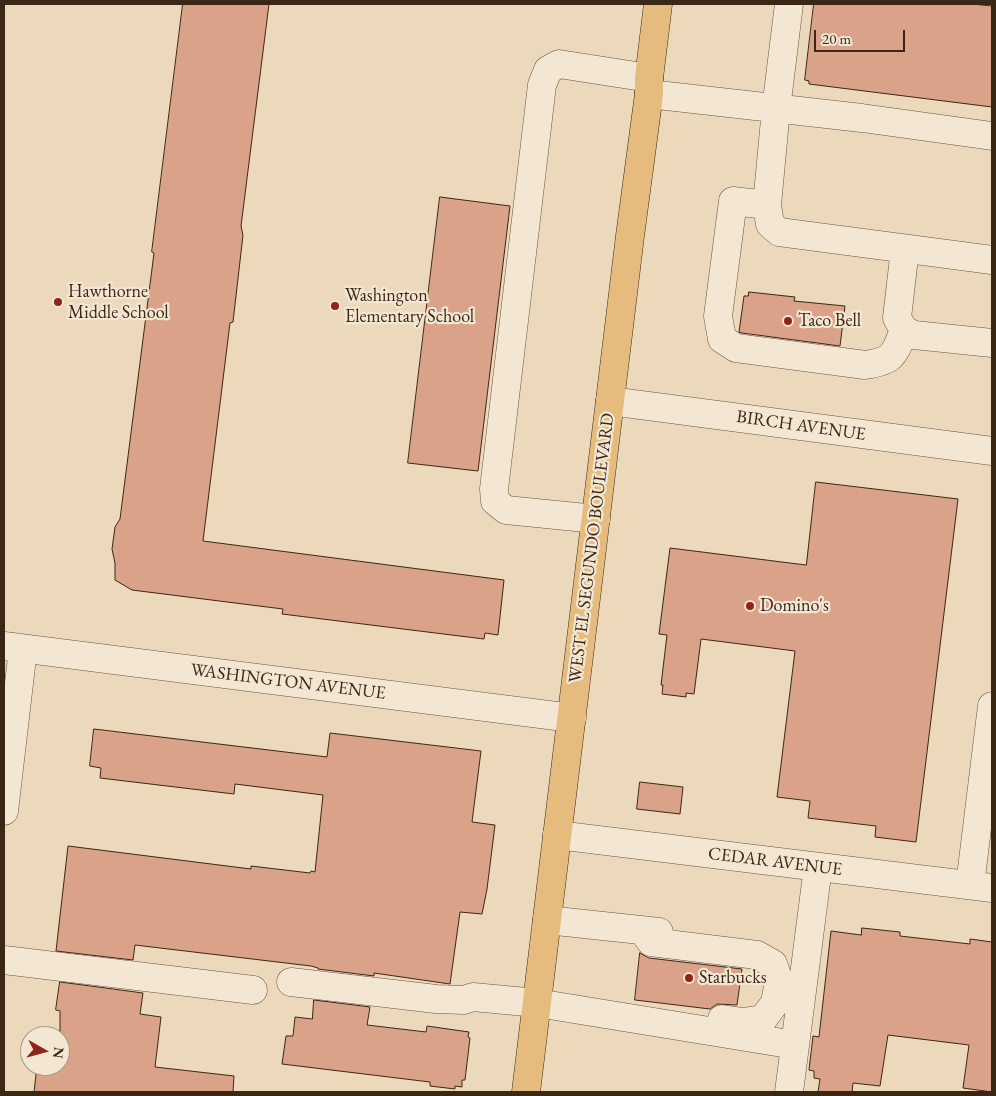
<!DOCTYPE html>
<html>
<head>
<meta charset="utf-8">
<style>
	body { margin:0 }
	#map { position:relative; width:996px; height:1096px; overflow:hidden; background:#ecd9bb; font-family:"EB Garamond",serif }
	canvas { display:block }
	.frame { position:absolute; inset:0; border:5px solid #3b2716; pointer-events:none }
	.north { position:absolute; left:20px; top:1026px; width:50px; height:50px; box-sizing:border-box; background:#f3e6d3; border:1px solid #a99a87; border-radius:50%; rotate:97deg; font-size:14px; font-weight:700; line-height:20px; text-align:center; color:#3b2716 }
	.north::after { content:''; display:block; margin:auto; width:18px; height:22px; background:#8f2418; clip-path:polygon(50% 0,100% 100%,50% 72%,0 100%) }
	.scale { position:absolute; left:814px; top:30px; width:91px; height:22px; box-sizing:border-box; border:2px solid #3b2716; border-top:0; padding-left:6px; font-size:15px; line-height:18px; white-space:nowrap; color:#3b2716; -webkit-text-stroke:4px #f3e6d3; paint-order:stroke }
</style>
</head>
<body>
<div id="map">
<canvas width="996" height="1096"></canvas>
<div class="frame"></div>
<div class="north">N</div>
<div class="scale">20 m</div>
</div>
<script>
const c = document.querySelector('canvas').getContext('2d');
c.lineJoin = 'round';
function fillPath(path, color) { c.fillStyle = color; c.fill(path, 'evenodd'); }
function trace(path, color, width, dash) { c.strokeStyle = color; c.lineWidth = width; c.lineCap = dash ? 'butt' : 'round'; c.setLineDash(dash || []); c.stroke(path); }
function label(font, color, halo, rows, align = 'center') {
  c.font = font + ' "EB Garamond",serif'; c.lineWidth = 4.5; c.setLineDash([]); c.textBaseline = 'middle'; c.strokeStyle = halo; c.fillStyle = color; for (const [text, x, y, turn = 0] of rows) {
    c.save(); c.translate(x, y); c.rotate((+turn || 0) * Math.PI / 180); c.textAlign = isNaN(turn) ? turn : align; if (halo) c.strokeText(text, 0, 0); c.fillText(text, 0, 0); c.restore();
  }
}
const building = new Path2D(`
	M 183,4 L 269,4 L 241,226 L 243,235 L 233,322 L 230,323 L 203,541 L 504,580 L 498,635 L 485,633 L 484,639 L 282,614 L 283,609 L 132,590 L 115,580 L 115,563 L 112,549 L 115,527 L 120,519 L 154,253 L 152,252 Z
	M 814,4 L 972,4 L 992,6 L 992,107 L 809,84 L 809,81 L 805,80 Z
	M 440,197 L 510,206 L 478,471 L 408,463 Z
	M 749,292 L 795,297 L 794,301 L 845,306 L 840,346 L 742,333 L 739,332 L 744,296 L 748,296 Z
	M 816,482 L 958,499 L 916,842 L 875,837 L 876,826 L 808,818 L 810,801 L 777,797 L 795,651 L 701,639 L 694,694 L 686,693 L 686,697 L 662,694 L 663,685 L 661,685 L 667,635 L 659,634 L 670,548 L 806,565 Z
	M 94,729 L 327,757 L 330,733 L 481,751 L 472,822 L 495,825 L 487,889 L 482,914 L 460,912 L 450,984 L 374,973 L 374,976 L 318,969 L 318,968 L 311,966 L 135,945 L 133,960 L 56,951 L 68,846 L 251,869 L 251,866 L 310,873 L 311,871 L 315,872 L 323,795 L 235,784 L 234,794 L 100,778 L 101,768 L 90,766 Z
	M 640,782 L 683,787 L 680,814 L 637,809 Z
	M 862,928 L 900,932 L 900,936 L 970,944 L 970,939 L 992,942 L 992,1092 L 963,1088 L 969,1045 L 888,1035 L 880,1086 L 853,1083 L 852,1092 L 818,1092 L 820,1079 L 814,1078 L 814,1071 L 809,1070 L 813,1036 L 819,1037 L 831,931 L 861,935 Z
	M 640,953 L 649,958 L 742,969 L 737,1005 L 717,1004 L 710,1009 L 635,1000 Z
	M 60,982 L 143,993 L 140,1014 L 161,1017 L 155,1067 L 234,1076 L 233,1092 L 34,1092 L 37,1066 L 60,1066 L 60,1011 L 56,1010 Z
	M 314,1000 L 370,1007 L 367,1025 L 426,1032 L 427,1026 L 469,1032 L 468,1037 L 470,1038 L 465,1080 L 462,1080 L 462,1087 L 455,1086 L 455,1089 L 430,1086 L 430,1082 L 282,1064 L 286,1036 L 293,1036 L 295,1017 L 312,1019 Z`);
const minor = new Path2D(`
	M 789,4 L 776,109 L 767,205 L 770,224 L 779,232 L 992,260
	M 649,94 L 862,118 L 992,136
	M 767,205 L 733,201 L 718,316 L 722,339 L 736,348 L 865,365 C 894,361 894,355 904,330
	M 905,249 L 897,318 L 904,330 L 914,335 L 992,343
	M 610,401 L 992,451
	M 596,519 L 506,510 L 495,501 L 494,489 L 542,85 L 548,70 L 559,64 L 649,78
	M 4,646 L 572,718
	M 4,811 L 23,649
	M 557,835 L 992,888
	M 970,885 L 992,706
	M 547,920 L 659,932
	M 642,930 L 651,942 L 757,955 L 773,964 L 779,981 L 775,1003 L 763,1019 L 743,1022 L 722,1019
	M 4,960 L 253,990
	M 291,982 L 436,999 L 464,1000 L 473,997 L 537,1003 L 795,1045
	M 789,1092 L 818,867`);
const major = new Path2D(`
	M 526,1092 L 630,236 L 649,94 L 649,78 L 658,4`);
const markers = [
	[58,302,5,"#8f2418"],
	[335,306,5,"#8f2418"],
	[788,321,5,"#8f2418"],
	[750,606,5,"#8f2418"],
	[689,978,5,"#8f2418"]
];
const poiNames = [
	["Hawthorne",68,292],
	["Middle School",68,313],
	["Washington",345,296],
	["Elementary School",345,317],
	["Taco Bell",798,321],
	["Domino's",760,606],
	["Starbucks",699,978]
];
const streetNames = [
	["BIRCH AVENUE",801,426,8],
	["WEST EL SEGUNDO BOULEVARD",592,548,-83],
	["WASHINGTON AVENUE",288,682,7],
	["CEDAR AVENUE",775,862,7]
];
fillPath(building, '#daa288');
trace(building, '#3b2716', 1);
trace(minor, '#67543f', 29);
trace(major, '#3b2716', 29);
trace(minor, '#f3e6d3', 28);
trace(major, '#e6bc7e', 28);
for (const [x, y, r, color] of markers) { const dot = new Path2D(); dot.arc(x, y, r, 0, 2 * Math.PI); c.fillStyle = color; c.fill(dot); trace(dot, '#f3e6d3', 2); }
label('18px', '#3b2716', '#f3e6d3', poiNames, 'left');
label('18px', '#3b2716', '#f3e6d3', streetNames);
</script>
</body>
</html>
